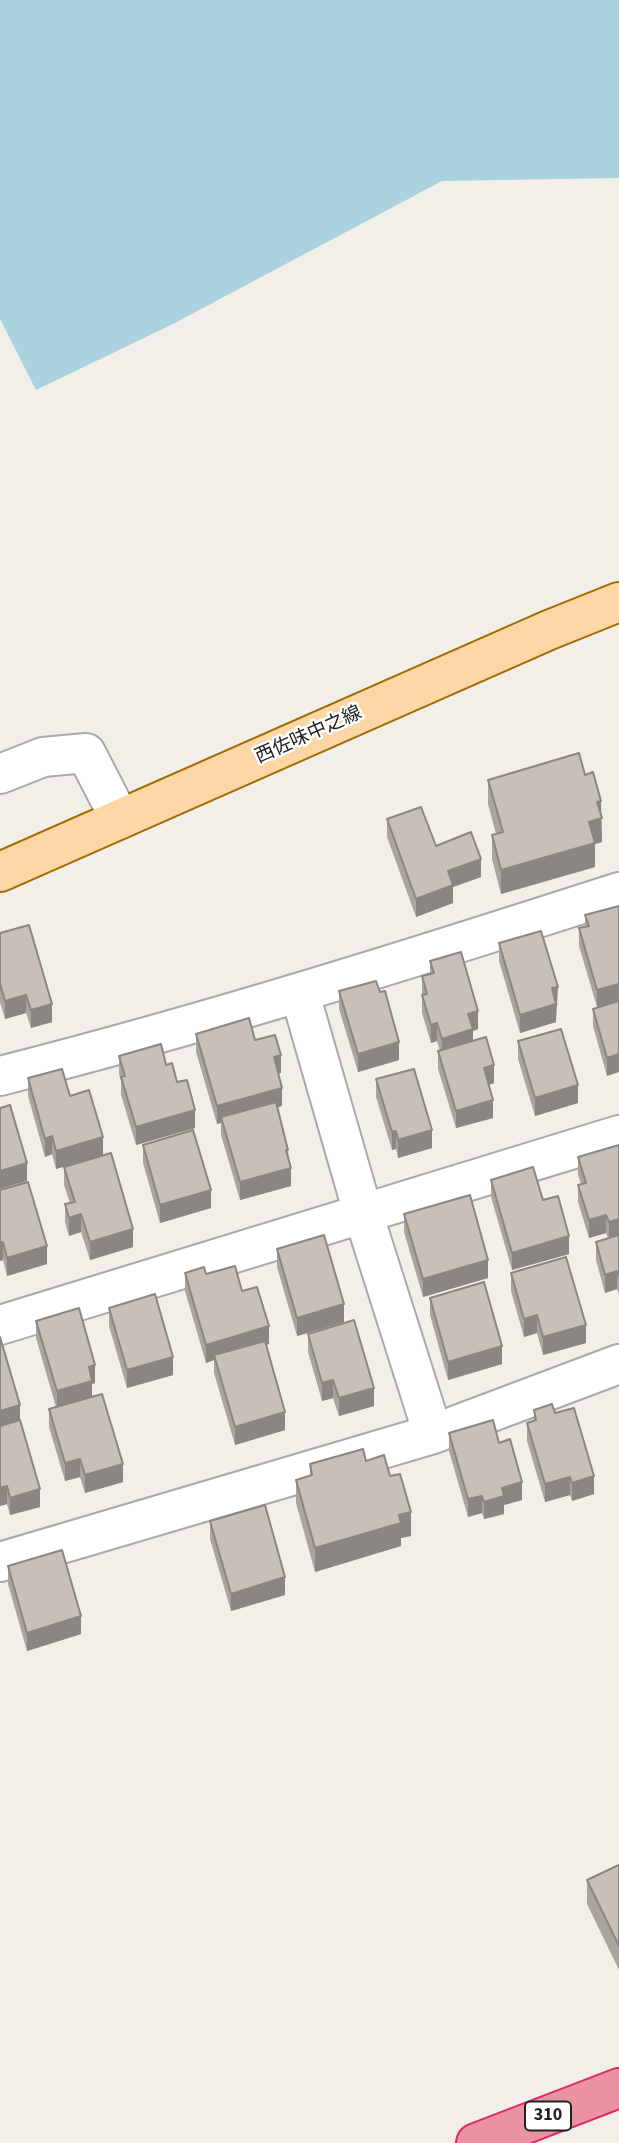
<!DOCTYPE html>
<html>
<head>
<meta charset="utf-8">
<style>
	body { margin:0 }
	canvas { display:block; background:#f2efe9 }
</style>
</head>
<body>
<canvas width="619" height="2143"></canvas>
<script>
const c = document.querySelector('canvas').getContext('2d');
c.lineJoin = 'round';
function fillPath(path, color) { c.fillStyle = color; c.fill(path, 'evenodd'); }
function trace(path, color, width, dash) { c.strokeStyle = color; c.lineWidth = width; c.lineCap = dash ? 'butt' : 'round'; c.setLineDash(dash || []); c.stroke(path); }
function label(font, color, halo, rows, align = 'center') {
  c.font = font + ' "Source Sans 3","Noto Sans JP",sans-serif'; c.lineWidth = 5; c.setLineDash([]); c.textBaseline = 'middle'; c.strokeStyle = halo; c.fillStyle = color; for (const [text, x, y, turn = 0] of rows) {
    c.save(); c.translate(x, y); c.rotate((+turn || 0) * Math.PI / 180); c.textAlign = isNaN(turn) ? turn : align; if (halo) c.strokeText(text, 0, 0); c.fillText(text, 0, 0); c.restore();
  }
}
const water = new Path2D(`
	M 0,0 L 619,0 L 619,178 L 442,181 L 173,324 L 36,390 L 0,319 Z`);
const minor = new Path2D(`
	M 0,774 L 43,757 L 86,753 L 120,819
	M 300,994 L 363,1213 L 433,1434
	M 0,1076 C 209,1023 414,958 619,892
	M 0,1325 L 619,1135
	M 0,1562 L 433,1434 L 619,1364`);
const major = new Path2D(`
	M 0,872 L 549,630 L 619,602`);
const highway = new Path2D(`
	M 476,2143 L 619,2088`);
const wall = new Path2D(`
	M 585,775 L 601,814 L 602,842 L 595,844 L 595,867 L 501,894 L 492,859 L 492,835 L 496,834 L 488,804 L 488,780 Z
	M 387,819 L 436,846 L 481,877 L 453,887 L 453,903 L 416,917 L 387,837 Z
	M 619,906 L 607,1076 L 593,1026 L 593,1009 L 597,1007 L 579,946 L 579,928 L 585,927 L 585,915 Z
	M 0,933 L 52,1022 L 31,1028 L 26,1013 L 5,1019 L 0,1002 Z
	M 499,943 L 558,1004 L 556,1005 L 556,1022 L 520,1033 L 499,961 Z
	M 430,961 L 478,1029 L 473,1031 L 473,1041 L 494,1083 L 489,1085 L 493,1118 L 456,1128 L 438,1069 L 438,1051 L 440,1051 L 437,1041 L 431,1043 L 422,1013 L 422,976 L 430,974 Z
	M 339,991 L 399,1060 L 358,1072 L 339,1009 Z
	M 196,1034 L 255,1040 L 281,1073 L 278,1073 L 282,1106 L 277,1107 L 288,1150 L 291,1186 L 240,1200 L 221,1135 L 221,1123 L 217,1124 L 196,1052 Z
	M 518,1041 L 578,1103 L 535,1116 L 518,1059 Z
	M 119,1056 L 166,1065 L 177,1082 L 195,1128 L 136,1145 L 121,1095 L 121,1081 L 119,1074 Z
	M 28,1078 L 70,1096 L 103,1155 L 56,1169 L 52,1154 L 45,1157 L 28,1096 Z
	M 376,1079 L 432,1148 L 398,1158 L 396,1149 L 392,1150 L 376,1097 Z
	M 143,1145 L 211,1208 L 160,1223 L 143,1163 Z
	M 619,1145 L 619,1294 L 617,1289 L 605,1293 L 596,1260 L 596,1242 L 608,1238 L 606,1233 L 589,1238 L 578,1202 L 578,1185 L 581,1184 L 578,1175 L 578,1157 Z
	M 64,1167 L 133,1247 L 90,1260 L 81,1232 L 69,1236 L 65,1222 L 65,1204 L 70,1203 L 64,1185 Z
	M 491,1180 L 543,1200 L 569,1254 L 512,1270 L 491,1197 Z
	M 0,1190 L 47,1264 L 7,1276 L 3,1260 L 0,1261 Z
	M 404,1214 L 488,1278 L 423,1297 L 404,1232 Z
	M 277,1249 L 344,1322 L 297,1336 L 277,1267 Z
	M 185,1273 L 206,1274 L 242,1291 L 269,1344 L 266,1345 L 285,1430 L 235,1445 L 214,1373 L 214,1360 L 206,1363 L 185,1291 Z
	M 511,1273 L 586,1343 L 543,1355 L 537,1333 L 524,1337 L 511,1291 Z
	M 430,1298 L 502,1364 L 448,1380 L 430,1315 Z
	M 109,1308 L 173,1375 L 127,1388 L 109,1326 Z
	M 36,1321 L 95,1383 L 92,1384 L 92,1397 L 123,1482 L 85,1493 L 80,1477 L 65,1481 L 49,1427 L 49,1409 L 56,1407 L 36,1338 Z
	M 308,1334 L 374,1406 L 339,1416 L 333,1398 L 322,1401 L 308,1352 Z
	M 534,1410 L 555,1413 L 594,1494 L 572,1501 L 570,1495 L 545,1502 L 527,1441 L 527,1423 L 534,1421 Z
	M 20,1420 L 40,1507 L 10,1515 L 7,1504 L 0,1506 Z
	M 449,1433 L 499,1443 L 522,1500 L 504,1505 L 504,1514 L 484,1519 L 482,1513 L 468,1517 L 449,1451 Z
	M 366,1461 L 390,1476 L 411,1536 L 401,1538 L 401,1546 L 315,1572 L 296,1503 L 296,1480 L 310,1475 L 310,1464 Z
	M 210,1521 L 285,1595 L 231,1611 L 210,1539 Z
	M 8,1566 L 81,1634 L 27,1651 L 8,1584 Z
	M 619,1865 L 619,1970 L 587,1904 L 587,1880 Z`);
const shadedWall = new Path2D(`
	M 601,801 L 602,842 L 595,844 L 595,867 L 501,894 L 501,870 L 589,822 L 597,802 Z
	M 481,859 L 481,877 L 453,887 L 453,903 L 416,917 L 416,899 L 448,871 Z
	M 619,984 L 619,1002 L 597,1008 L 597,990 Z
	M 558,987 L 556,1022 L 520,1033 L 520,1015 L 552,988 Z
	M 26,995 L 26,1013 L 5,1019 L 5,1001 Z
	M 52,1004 L 52,1022 L 31,1028 L 31,1010 Z
	M 478,1011 L 478,1029 L 473,1031 L 473,1047 L 442,1057 L 442,1039 L 468,1014 Z
	M 437,1023 L 437,1041 L 431,1043 L 431,1025 Z
	M 399,1042 L 399,1060 L 358,1072 L 358,1054 Z
	M 619,1054 L 619,1072 L 607,1076 L 607,1058 Z
	M 281,1055 L 281,1073 L 274,1075 L 274,1057 Z
	M 494,1065 L 494,1083 L 484,1086 L 484,1068 Z
	M 578,1085 L 578,1103 L 535,1116 L 535,1098 Z
	M 282,1088 L 282,1106 L 222,1123 L 221,1117 L 221,1123 L 217,1124 L 217,1106 Z
	M 493,1100 L 493,1118 L 456,1128 L 456,1111 Z
	M 195,1110 L 195,1128 L 136,1145 L 136,1127 Z
	M 432,1130 L 432,1148 L 398,1158 L 398,1140 Z
	M 396,1131 L 396,1149 L 392,1150 L 392,1132 Z
	M 52,1136 L 52,1154 L 45,1157 L 45,1139 Z
	M 103,1137 L 103,1155 L 56,1169 L 56,1151 Z
	M 27,1163 L 27,1181 L 0,1189 L 0,1171 Z
	M 291,1168 L 291,1186 L 240,1200 L 240,1182 Z
	M 211,1190 L 211,1208 L 160,1223 L 160,1205 Z
	M 81,1214 L 81,1232 L 69,1236 L 69,1218 Z
	M 606,1215 L 606,1233 L 589,1238 L 589,1220 Z
	M 619,1219 L 619,1237 L 609,1240 L 609,1222 Z
	M 133,1229 L 133,1247 L 90,1260 L 90,1242 Z
	M 569,1236 L 569,1254 L 512,1270 L 512,1253 Z
	M 3,1242 L 3,1260 L 0,1261 L 0,1243 Z
	M 47,1246 L 47,1264 L 7,1276 L 7,1258 Z
	M 488,1260 L 488,1278 L 423,1297 L 423,1279 Z
	M 617,1271 L 617,1289 L 605,1293 L 605,1275 Z
	M 344,1304 L 344,1322 L 297,1336 L 297,1318 Z
	M 537,1315 L 537,1333 L 524,1337 L 524,1319 Z
	M 586,1325 L 586,1343 L 543,1355 L 543,1337 Z
	M 269,1326 L 269,1344 L 216,1360 L 214,1355 L 214,1360 L 206,1363 L 206,1345 Z
	M 502,1346 L 502,1364 L 448,1380 L 448,1362 Z
	M 173,1357 L 173,1375 L 127,1388 L 127,1370 Z
	M 95,1365 L 95,1383 L 92,1384 L 92,1399 L 57,1409 L 57,1391 L 89,1367 Z
	M 333,1380 L 333,1398 L 322,1401 L 322,1383 Z
	M 374,1388 L 374,1406 L 339,1416 L 339,1398 Z
	M 20,1405 L 20,1423 L 0,1429 L 0,1411 Z
	M 285,1412 L 285,1430 L 235,1445 L 235,1427 Z
	M 80,1459 L 80,1477 L 65,1481 L 65,1463 Z
	M 123,1464 L 123,1482 L 85,1493 L 85,1475 Z
	M 594,1476 L 594,1494 L 572,1501 L 572,1483 Z
	M 570,1477 L 570,1495 L 545,1502 L 545,1484 Z
	M 522,1482 L 522,1500 L 504,1505 L 504,1514 L 484,1519 L 484,1502 L 502,1488 Z
	M 7,1486 L 7,1504 L 0,1506 L 0,1488 Z
	M 40,1489 L 40,1507 L 10,1515 L 10,1498 Z
	M 482,1496 L 482,1513 L 468,1517 L 468,1499 Z
	M 411,1512 L 411,1536 L 401,1538 L 401,1546 L 315,1572 L 315,1548 L 399,1515 Z
	M 285,1577 L 285,1595 L 231,1611 L 231,1594 Z
	M 81,1616 L 81,1634 L 27,1651 L 27,1633 Z`);
const building = new Path2D(`
	M 579,753 L 585,775 L 593,772 L 601,801 L 597,802 L 602,818 L 589,822 L 595,843 L 501,870 L 492,835 L 503,832 L 488,780 Z
	M 421,807 L 436,846 L 471,832 L 481,859 L 448,871 L 453,885 L 416,899 L 387,819 Z
	M 619,906 L 619,984 L 597,990 L 579,928 L 589,926 L 585,915 Z
	M 29,925 L 52,1004 L 31,1010 L 26,995 L 5,1001 L 0,984 L 0,933 Z
	M 541,931 L 558,987 L 552,988 L 556,1004 L 520,1015 L 499,943 Z
	M 461,952 L 478,1011 L 468,1014 L 473,1029 L 442,1039 L 437,1023 L 431,1025 L 422,995 L 427,994 L 422,976 L 434,973 L 430,961 Z
	M 376,981 L 380,992 L 385,991 L 399,1042 L 358,1054 L 339,991 Z
	M 619,1001 L 619,1054 L 607,1058 L 593,1009 Z
	M 249,1018 L 255,1040 L 275,1035 L 281,1055 L 274,1057 L 282,1088 L 217,1106 L 196,1034 Z
	M 561,1029 L 578,1085 L 535,1098 L 518,1041 Z
	M 486,1037 L 494,1065 L 484,1068 L 493,1100 L 456,1111 L 438,1051 Z
	M 161,1044 L 166,1065 L 172,1063 L 177,1082 L 187,1080 L 195,1110 L 136,1127 L 121,1077 L 125,1076 L 119,1056 Z
	M 62,1069 L 70,1096 L 89,1090 L 103,1137 L 56,1151 L 52,1136 L 45,1139 L 28,1078 Z
	M 414,1069 L 432,1130 L 398,1140 L 396,1131 L 392,1132 L 376,1079 Z
	M 276,1102 L 288,1150 L 286,1150 L 291,1168 L 240,1182 L 221,1117 Z
	M 10,1105 L 27,1163 L 0,1171 L 0,1108 Z
	M 193,1130 L 211,1190 L 160,1205 L 143,1145 Z
	M 619,1145 L 619,1219 L 609,1222 L 606,1215 L 589,1220 L 578,1185 L 586,1183 L 578,1157 Z
	M 111,1153 L 133,1229 L 90,1242 L 81,1214 L 69,1218 L 65,1204 L 75,1202 L 64,1167 Z
	M 533,1167 L 543,1200 L 558,1196 L 569,1236 L 512,1253 L 491,1180 Z
	M 28,1182 L 47,1246 L 7,1258 L 3,1242 L 0,1243 L 0,1190 Z
	M 470,1195 L 488,1260 L 423,1279 L 404,1214 Z
	M 324,1235 L 344,1304 L 297,1318 L 277,1249 Z
	M 619,1235 L 619,1277 L 617,1271 L 605,1275 L 596,1242 Z
	M 566,1257 L 586,1325 L 543,1337 L 537,1315 L 524,1319 L 511,1273 Z
	M 235,1266 L 242,1291 L 257,1287 L 269,1326 L 206,1345 L 185,1273 L 204,1267 L 206,1274 Z
	M 484,1282 L 502,1346 L 448,1362 L 430,1298 Z
	M 155,1294 L 173,1357 L 127,1370 L 109,1308 Z
	M 79,1308 L 95,1365 L 89,1367 L 92,1381 L 57,1391 L 36,1321 Z
	M 354,1320 L 374,1388 L 339,1398 L 333,1380 L 322,1383 L 308,1334 Z
	M 0,1337 L 20,1405 L 0,1411 Z
	M 265,1341 L 285,1412 L 235,1427 L 214,1355 Z
	M 102,1394 L 123,1464 L 85,1475 L 80,1459 L 65,1463 L 49,1409 Z
	M 552,1404 L 555,1413 L 574,1408 L 594,1476 L 572,1483 L 570,1477 L 545,1484 L 527,1423 L 536,1420 L 534,1410 Z
	M 20,1420 L 40,1489 L 10,1498 L 7,1486 L 0,1488 L 0,1426 Z
	M 493,1420 L 499,1443 L 510,1439 L 522,1482 L 502,1488 L 504,1496 L 484,1502 L 482,1496 L 468,1499 L 449,1433 Z
	M 363,1449 L 366,1461 L 384,1455 L 390,1476 L 400,1474 L 411,1512 L 399,1515 L 401,1523 L 315,1548 L 296,1480 L 312,1475 L 310,1464 Z
	M 265,1505 L 285,1577 L 231,1594 L 210,1521 Z
	M 62,1550 L 81,1616 L 27,1633 L 8,1566 Z
	M 619,1865 L 619,1946 L 587,1880 Z`);
const shields = [
	[548,2116,46]
];
const shieldNames = [
	["310",548,2116]
];
const streetNames = [
	["西佐味中之線",309,736,-24]
];
fillPath(water, '#aad3df');
trace(minor, '#a9a9a9', 42);
trace(major, '#a06b00', 42);
trace(highway, '#dc2a67', 42);
trace(minor, '#fff', 38);
trace(major, '#fcd6a4', 38);
trace(highway, '#e892a2', 38);
fillPath(wall, '#aba49e');
fillPath(shadedWall, '#8b8681');
fillPath(building, '#c7bfb8');
trace(building, '#8b8681', 2);
for (const [x, y, w] of shields) { const box = new Path2D(); box.roundRect(x - w / 2, y - 14.5, w, 29, 5); c.fillStyle = '#fff'; c.fill(box); trace(box, '#222', 2); }
label('bold 18px', '#222', null, shieldNames);
label('19px', '#222', '#fff', streetNames);
</script>
</body>
</html>
